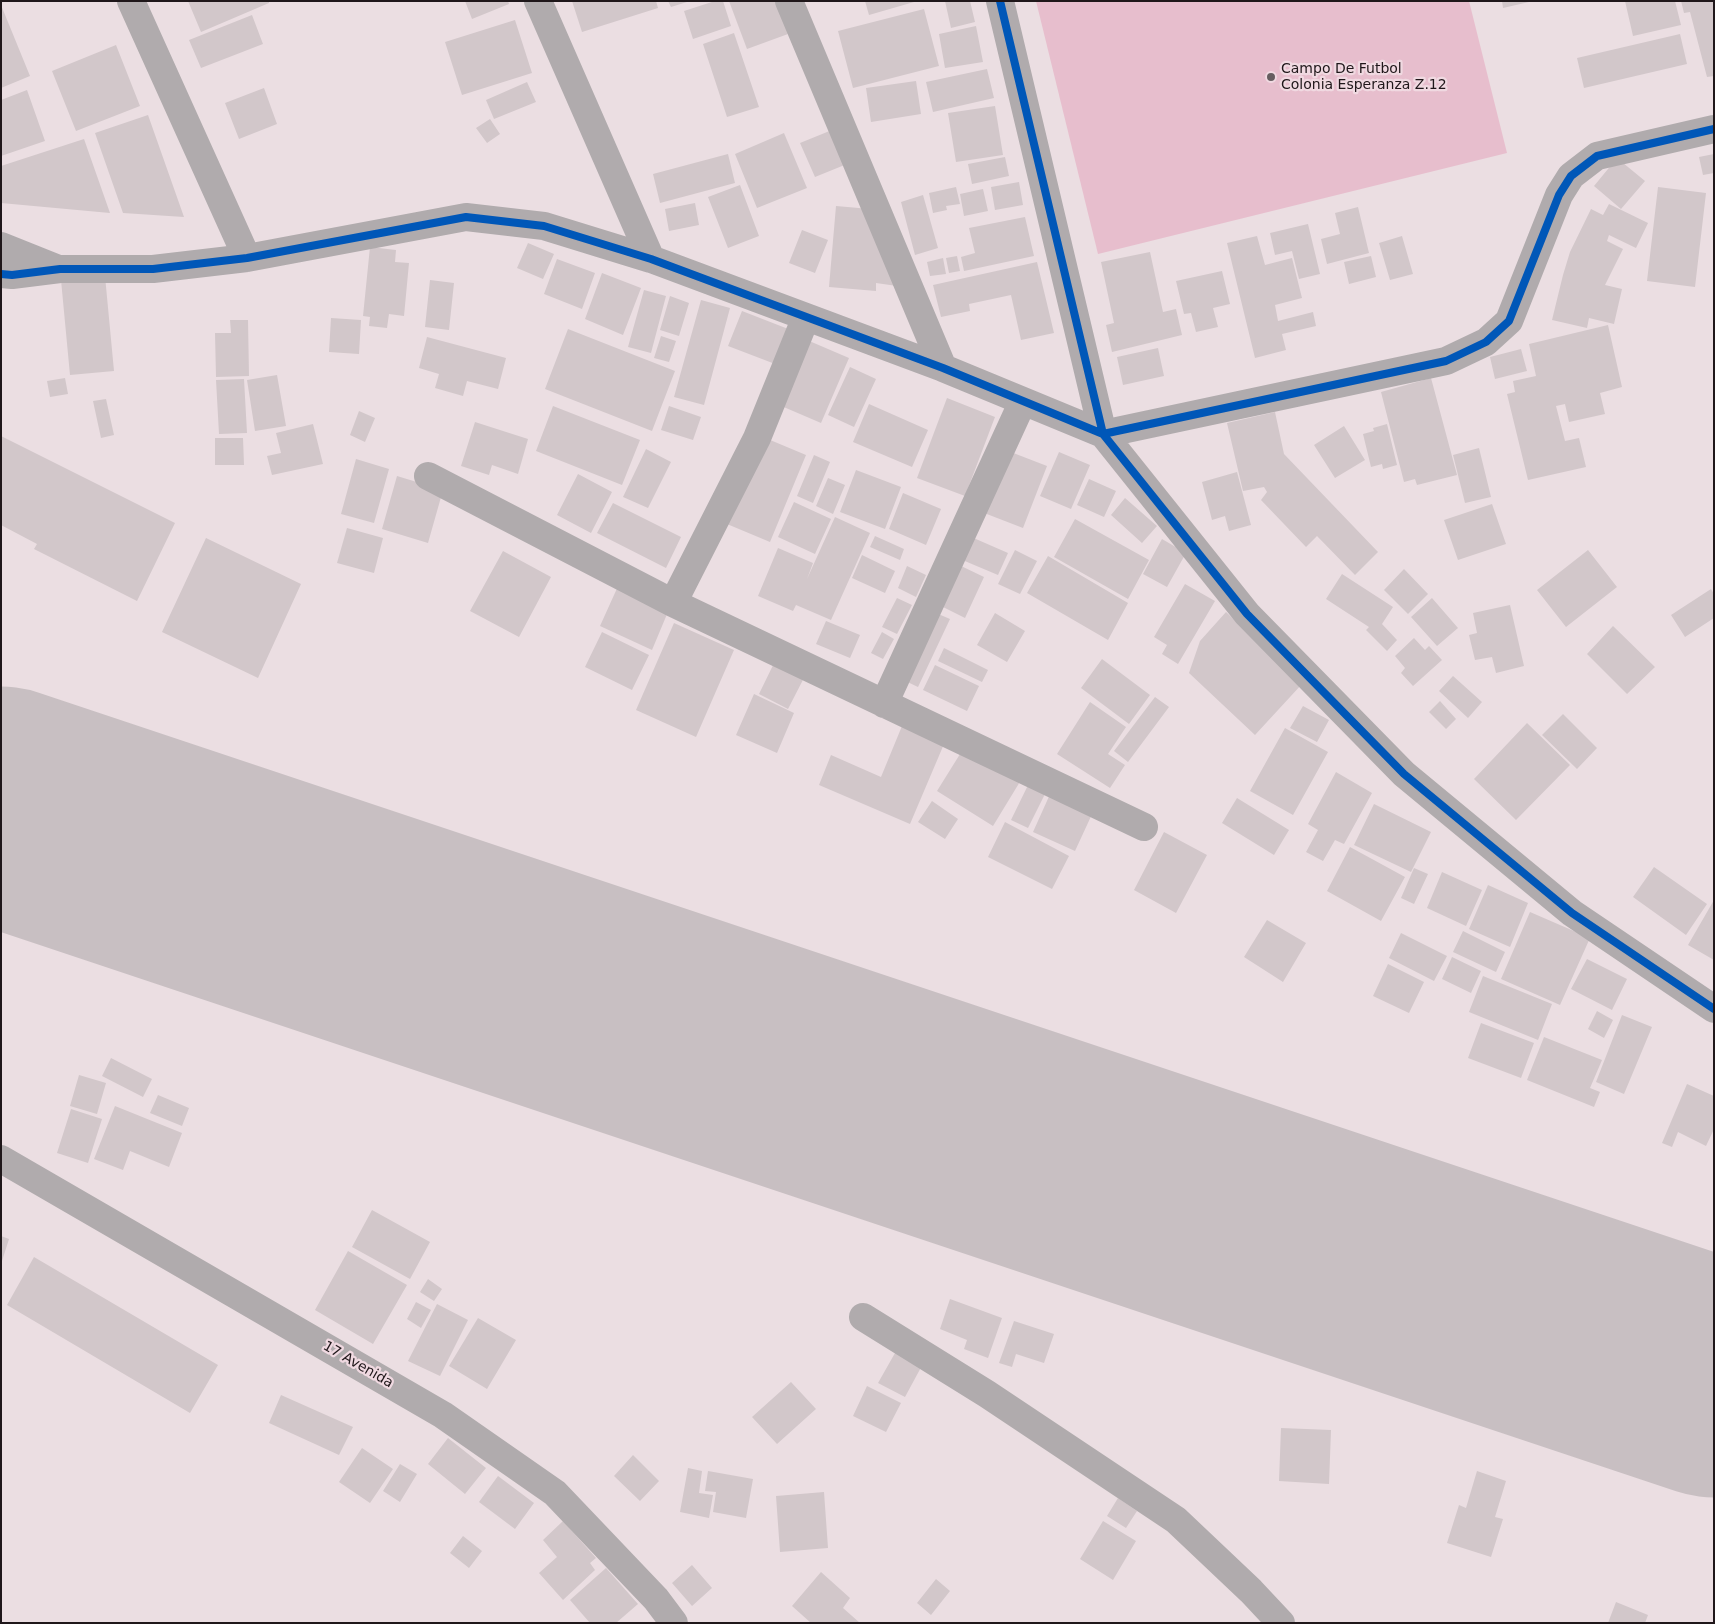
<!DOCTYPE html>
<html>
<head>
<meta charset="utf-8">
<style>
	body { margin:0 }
	#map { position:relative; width:1715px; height:1624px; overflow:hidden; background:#ebdee2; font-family:"DejaVu Sans",sans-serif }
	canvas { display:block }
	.frame { position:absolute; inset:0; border:2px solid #1f171a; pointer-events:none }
</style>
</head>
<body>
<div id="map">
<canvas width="1715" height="1624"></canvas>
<div class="frame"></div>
</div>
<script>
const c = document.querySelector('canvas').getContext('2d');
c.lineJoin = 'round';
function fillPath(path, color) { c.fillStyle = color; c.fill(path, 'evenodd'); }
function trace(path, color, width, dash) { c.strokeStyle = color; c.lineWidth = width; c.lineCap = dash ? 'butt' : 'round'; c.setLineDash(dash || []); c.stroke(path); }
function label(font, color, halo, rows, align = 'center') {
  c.font = font + ' "DejaVu Sans",sans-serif'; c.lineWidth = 4.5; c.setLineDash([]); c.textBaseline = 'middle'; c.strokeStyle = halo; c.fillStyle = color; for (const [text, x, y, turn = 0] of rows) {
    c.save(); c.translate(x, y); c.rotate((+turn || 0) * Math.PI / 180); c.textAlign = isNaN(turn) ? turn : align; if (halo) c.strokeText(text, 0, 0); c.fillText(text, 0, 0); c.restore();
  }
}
const green = new Path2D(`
	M 1036,1 L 1469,1 L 1507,153 L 1098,254 Z`);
const runway = new Path2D(`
	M 1,806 L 1714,1378`);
const building = new Path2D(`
	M 188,1 L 269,1 L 269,3 L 201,32 Z
	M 465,1 L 508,1 L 509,4 L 472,19 Z
	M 572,1 L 656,1 L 658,8 L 582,32 Z
	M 668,1 L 687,1 L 687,2 L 671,7 Z
	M 715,1 L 723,1 L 731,26 L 693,39 L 684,11 Z
	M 729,1 L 776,1 L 788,34 L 747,49 Z
	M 865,1 L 914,1 L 914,2 L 869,15 Z
	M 945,1 L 970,1 L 975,22 L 951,28 Z
	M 1502,1 L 1529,1 L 1529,2 L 1503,8 Z
	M 1625,1 L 1675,1 L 1681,25 L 1633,36 Z
	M 1681,1 L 1714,1 L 1714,76 L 1707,77 L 1690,12 L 1684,13 Z
	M 1,5 L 30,76 L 1,88 Z
	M 924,9 L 939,66 L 853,88 L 838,31 Z
	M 252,15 L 263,44 L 201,68 L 189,40 Z
	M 515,20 L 532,73 L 462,95 L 445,42 Z
	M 976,26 L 983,62 L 945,68 L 939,34 Z
	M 734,33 L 759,107 L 727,117 L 703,44 Z
	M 1680,34 L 1687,64 L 1584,88 L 1577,58 Z
	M 116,45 L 140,106 L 76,131 L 52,71 Z
	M 987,69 L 994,98 L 933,112 L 926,82 Z
	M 916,81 L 921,114 L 871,122 L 866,88 Z
	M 527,82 L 536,102 L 494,119 L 486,100 Z
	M 264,88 L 277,124 L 239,139 L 225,103 Z
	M 27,90 L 45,141 L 1,156 L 1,100 Z
	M 995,106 L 1003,155 L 956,162 L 948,113 Z
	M 148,115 L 184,217 L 123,213 L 95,133 Z
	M 490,119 L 500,134 L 487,143 L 476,128 Z
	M 832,130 L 847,164 L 815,177 L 800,143 Z
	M 784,133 L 807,188 L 757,208 L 735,154 Z
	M 84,139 L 110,213 L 1,203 L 1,166 Z
	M 728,154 L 735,183 L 660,203 L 653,174 Z
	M 1714,154 L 1714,173 L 1703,175 L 1699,157 Z
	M 1005,157 L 1009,176 L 972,184 L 968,164 Z
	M 1617,158 L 1645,181 L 1621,209 L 1594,186 Z
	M 1019,182 L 1023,205 L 995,210 L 991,187 Z
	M 740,185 L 759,236 L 728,248 L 708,197 Z
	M 956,187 L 960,204 L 946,206 L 947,210 L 933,213 L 929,193 Z
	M 1658,187 L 1706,193 L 1695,287 L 1647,281 Z
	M 983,189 L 988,211 L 964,216 L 960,194 Z
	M 923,195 L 938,248 L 915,255 L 901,202 Z
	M 695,203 L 699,225 L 669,231 L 665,209 Z
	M 1609,204 L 1648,223 L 1636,248 L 1609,235 L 1607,241 L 1623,249 L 1605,285 L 1622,289 L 1614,324 L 1589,318 L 1587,328 L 1552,320 L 1563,275 L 1570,252 L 1591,209 L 1603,215 Z
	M 836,206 L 870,209 L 869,228 L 880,231 L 897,286 L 876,283 L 876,291 L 829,287 Z
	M 1358,207 L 1369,253 L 1327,264 L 1321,239 L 1340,234 L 1335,213 Z
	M 1025,217 L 1034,256 L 964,271 L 961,257 L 975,253 L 969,228 Z
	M 1308,224 L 1320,274 L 1299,279 L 1292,251 L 1275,255 L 1270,233 Z
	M 802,230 L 828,240 L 815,273 L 789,263 Z
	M 1257,236 L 1265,265 L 1292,258 L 1302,298 L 1275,305 L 1278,321 L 1313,312 L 1316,326 L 1282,334 L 1286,350 L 1255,358 L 1227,243 Z
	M 1402,236 L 1413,274 L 1390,280 L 1379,243 Z
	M 528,243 L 554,254 L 543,279 L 517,268 Z
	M 370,247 L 396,250 L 395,262 L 409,263 L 404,316 L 389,314 L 387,328 L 369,326 L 370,317 L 363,316 Z
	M 1150,252 L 1163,312 L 1176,309 L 1182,335 L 1112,352 L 1106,325 L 1114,323 L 1101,262 Z
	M 957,256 L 960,271 L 949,273 L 946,258 Z
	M 1371,256 L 1376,277 L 1349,284 L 1344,262 Z
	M 943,258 L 946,274 L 930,276 L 927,262 Z
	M 557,259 L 595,273 L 582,309 L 544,294 Z
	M 1037,262 L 1054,333 L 1021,340 L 1011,295 L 969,304 L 970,311 L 941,317 L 933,285 Z
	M 1222,271 L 1230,304 L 1213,308 L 1218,327 L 1196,332 L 1191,313 L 1184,314 L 1176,281 Z
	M 602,273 L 641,288 L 623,335 L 585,319 Z
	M 105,276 L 114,371 L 70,375 L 61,280 Z
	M 430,280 L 454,283 L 449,330 L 425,327 Z
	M 644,290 L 666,296 L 651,353 L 628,347 Z
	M 670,296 L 689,303 L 679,336 L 660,330 Z
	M 701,300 L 730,308 L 704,405 L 674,397 Z
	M 742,311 L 796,332 L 783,367 L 728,346 Z
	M 331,318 L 361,320 L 359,354 L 329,352 Z
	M 230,320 L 248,320 L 249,376 L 216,377 L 215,333 L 231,333 Z
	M 1608,325 L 1622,387 L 1600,393 L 1605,414 L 1569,422 L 1565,404 L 1556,406 L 1565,441 L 1579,438 L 1586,467 L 1528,480 L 1507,394 L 1515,392 L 1513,381 L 1536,376 L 1529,344 Z
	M 568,329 L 675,371 L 652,431 L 545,389 Z
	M 661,336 L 676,341 L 669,362 L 654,358 Z
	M 427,337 L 506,358 L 498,389 L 467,381 L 463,396 L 435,388 L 439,374 L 419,368 Z
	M 807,340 L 849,358 L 821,423 L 779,405 Z
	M 1158,348 L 1164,376 L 1123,385 L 1117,357 Z
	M 1521,349 L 1527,371 L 1495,379 L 1490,357 Z
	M 850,367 L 876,379 L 854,427 L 828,415 Z
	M 277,375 L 286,426 L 255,431 L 247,380 Z
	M 65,378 L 68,394 L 50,397 L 47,381 Z
	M 1431,378 L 1457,475 L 1417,485 L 1415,479 L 1404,482 L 1381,392 Z
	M 244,379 L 247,433 L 219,434 L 216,380 Z
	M 947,398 L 995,417 L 965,496 L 917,478 Z
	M 106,399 L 114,435 L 101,438 L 93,401 Z
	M 869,404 L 928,430 L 912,467 L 853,442 Z
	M 553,406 L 640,440 L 622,485 L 536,451 Z
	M 669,406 L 701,417 L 693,440 L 661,430 Z
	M 359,411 L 375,418 L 365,442 L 350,435 Z
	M 1275,412 L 1284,454 L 1378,552 L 1355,575 L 1317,536 L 1306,547 L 1261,500 L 1267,492 L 1264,487 L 1243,491 L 1227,423 Z
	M 475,422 L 528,439 L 518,474 L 492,465 L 489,475 L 461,466 Z
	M 313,424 L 323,464 L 272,475 L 267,456 L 281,453 L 276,433 Z
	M 1387,424 L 1397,465 L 1383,469 L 1382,464 L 1371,467 L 1363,434 L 1374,431 L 1373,428 Z
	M 1344,426 L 1365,460 L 1335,478 L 1314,445 Z
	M 1,436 L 175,523 L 137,601 L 34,549 L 37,544 L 1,525 Z
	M 763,437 L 806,455 L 770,542 L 727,524 Z
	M 215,438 L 243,438 L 244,465 L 215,465 Z
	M 1479,448 L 1491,497 L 1465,503 L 1453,455 Z
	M 646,449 L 671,462 L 648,508 L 623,497 Z
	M 1003,449 L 1047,466 L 1023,528 L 979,511 Z
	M 1059,452 L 1090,465 L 1071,509 L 1040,496 Z
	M 814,455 L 830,462 L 813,503 L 797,496 Z
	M 356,459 L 389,469 L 374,523 L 341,514 Z
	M 856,470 L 901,487 L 885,529 L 840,512 Z
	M 1237,472 L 1251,525 L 1229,531 L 1225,516 L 1212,520 L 1202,482 Z
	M 578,474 L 612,492 L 591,533 L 557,515 Z
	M 397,476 L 443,490 L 428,543 L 382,529 Z
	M 828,478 L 845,485 L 833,514 L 816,506 Z
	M 1089,479 L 1116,491 L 1104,517 L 1077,505 Z
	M 903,493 L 941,509 L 926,545 L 889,529 Z
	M 1125,498 L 1157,526 L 1142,543 L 1111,515 Z
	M 794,502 L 831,519 L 815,554 L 778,537 Z
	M 613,503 L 681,537 L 666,568 L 597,533 Z
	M 1492,504 L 1506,544 L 1458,560 L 1444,520 Z
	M 835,517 L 870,533 L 831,620 L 796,605 L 793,611 L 758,596 L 778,548 L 813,563 L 807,579 Z
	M 1075,519 L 1149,560 L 1128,599 L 1054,557 Z
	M 347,528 L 383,538 L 374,573 L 337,563 Z
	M 875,536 L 904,549 L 900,560 L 870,547 Z
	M 969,536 L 1008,553 L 998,575 L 960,559 Z
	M 206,538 L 301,584 L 258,678 L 162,632 Z
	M 1162,539 L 1186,553 L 1167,587 L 1143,574 Z
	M 1015,550 L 1037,561 L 1020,594 L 998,584 Z
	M 1588,550 L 1617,587 L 1566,627 L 1537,590 Z
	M 503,551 L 551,577 L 519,637 L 470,611 Z
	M 862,555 L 895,571 L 885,593 L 852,578 Z
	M 1048,556 L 1128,603 L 1108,640 L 1027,593 Z
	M 959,565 L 984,577 L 965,618 L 939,605 Z
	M 907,566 L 926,575 L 916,597 L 898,588 Z
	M 1404,569 L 1428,594 L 1408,614 L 1384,590 Z
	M 1342,574 L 1393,607 L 1382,624 L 1397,640 L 1387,651 L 1366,630 L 1369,627 L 1326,599 Z
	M 619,584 L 670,607 L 652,650 L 600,626 Z
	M 1185,584 L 1215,601 L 1178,664 L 1162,654 L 1167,645 L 1154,637 Z
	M 1711,589 L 1714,594 L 1714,618 L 1685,637 L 1671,615 Z
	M 897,598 L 912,605 L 897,634 L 882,627 Z
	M 1432,598 L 1458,628 L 1437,646 L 1411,617 Z
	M 1510,605 L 1524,666 L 1496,673 L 1492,657 L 1475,660 L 1469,635 L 1477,633 L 1473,613 Z
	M 929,610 L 950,619 L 918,687 L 897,677 Z
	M 1226,612 L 1302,684 L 1255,735 L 1189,673 L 1200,641 Z
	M 995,613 L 1025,631 L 1007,662 L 977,645 Z
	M 826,621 L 860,635 L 850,658 L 816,644 Z
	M 674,623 L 734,650 L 696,737 L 636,710 Z
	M 1613,626 L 1655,667 L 1627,694 L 1587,654 Z
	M 602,632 L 649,655 L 632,690 L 585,667 Z
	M 882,632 L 894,639 L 883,659 L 871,653 Z
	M 1414,638 L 1425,650 L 1429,646 L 1442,660 L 1413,686 L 1401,673 L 1405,668 L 1395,656 Z
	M 944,648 L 988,670 L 982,682 L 938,661 Z
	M 777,657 L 807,672 L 788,709 L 759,694 Z
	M 1102,659 L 1150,695 L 1129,724 L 1081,688 Z
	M 935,665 L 979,686 L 967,711 L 923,690 Z
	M 1453,676 L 1482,702 L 1468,718 L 1439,691 Z
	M 754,694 L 794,713 L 777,753 L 736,735 Z
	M 1155,697 L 1169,707 L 1128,762 L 1114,751 Z
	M 1440,701 L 1456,719 L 1446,729 L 1429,712 Z
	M 1090,702 L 1126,727 L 1108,754 L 1125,765 L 1110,788 L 1057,754 Z
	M 1303,706 L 1329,720 L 1317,742 L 1290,728 Z
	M 1563,714 L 1597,748 L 1577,769 L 1542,735 Z
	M 1527,723 L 1570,765 L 1516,820 L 1474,779 Z
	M 902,726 L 944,744 L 910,824 L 819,785 L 831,755 L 881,777 Z
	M 1285,728 L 1328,752 L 1293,815 L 1250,791 Z
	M 965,746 L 1021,780 L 993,826 L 937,791 Z
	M 1336,772 L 1372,793 L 1344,844 L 1335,840 L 1323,861 L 1306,852 L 1318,830 L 1308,824 Z
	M 1030,781 L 1047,790 L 1028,828 L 1011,820 Z
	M 1051,792 L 1093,812 L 1075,851 L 1033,832 Z
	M 1237,798 L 1289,830 L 1274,855 L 1222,823 Z
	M 932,801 L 958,819 L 945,839 L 918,822 Z
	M 1374,804 L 1431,832 L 1411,872 L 1354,845 Z
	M 1005,822 L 1069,856 L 1052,889 L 988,857 Z
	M 1164,832 L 1207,855 L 1176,913 L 1134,890 Z
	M 1350,847 L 1405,877 L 1381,921 L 1327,891 Z
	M 1654,867 L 1707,904 L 1686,935 L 1633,897 Z
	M 1414,868 L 1428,874 L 1414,904 L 1401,898 Z
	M 1442,872 L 1482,890 L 1466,926 L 1427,908 Z
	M 1488,885 L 1528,903 L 1510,947 L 1469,929 Z
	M 1714,900 L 1714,960 L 1688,945 Z
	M 1530,912 L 1590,938 L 1560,1005 L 1501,979 Z
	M 1267,920 L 1306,943 L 1283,982 L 1244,957 Z
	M 1463,931 L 1505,952 L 1496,972 L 1453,952 Z
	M 1401,933 L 1447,956 L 1434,981 L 1389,958 Z
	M 1452,957 L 1481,971 L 1471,993 L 1442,979 Z
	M 1587,959 L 1627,979 L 1612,1010 L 1571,989 Z
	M 1388,964 L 1424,982 L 1409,1013 L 1373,996 Z
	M 1483,976 L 1552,1004 L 1538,1040 L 1469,1012 Z
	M 1597,1011 L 1613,1020 L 1604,1038 L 1588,1029 Z
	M 1622,1015 L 1652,1027 L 1624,1094 L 1596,1082 Z
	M 1481,1023 L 1534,1043 L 1521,1078 L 1468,1058 Z
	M 1544,1037 L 1602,1060 L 1590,1088 L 1600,1092 L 1594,1107 L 1527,1080 Z
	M 111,1058 L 152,1079 L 143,1097 L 102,1076 Z
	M 79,1075 L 106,1083 L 97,1114 L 70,1106 Z
	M 1687,1084 L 1714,1096 L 1714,1129 L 1706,1146 L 1678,1132 L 1672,1147 L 1662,1143 Z
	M 158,1095 L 189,1108 L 182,1126 L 150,1113 Z
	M 115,1106 L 182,1133 L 169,1167 L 130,1151 L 123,1170 L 94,1159 Z
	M 71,1109 L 102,1119 L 88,1163 L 57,1153 Z
	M 372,1210 L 430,1242 L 410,1279 L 352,1247 Z
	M 1,1236 L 9,1239 L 2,1261 L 1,1261 Z
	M 348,1251 L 407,1285 L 373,1344 L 315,1310 Z
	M 34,1257 L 218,1365 L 190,1413 L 7,1305 Z
	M 428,1279 L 442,1289 L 434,1301 L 420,1292 Z
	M 950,1299 L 1002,1318 L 988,1358 L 964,1349 L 967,1340 L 940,1329 Z
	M 416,1302 L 431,1310 L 421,1328 L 407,1319 Z
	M 437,1304 L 468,1320 L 440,1376 L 408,1361 Z
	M 478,1318 L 516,1340 L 487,1389 L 449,1366 Z
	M 1014,1321 L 1054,1334 L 1044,1363 L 1016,1354 L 1012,1367 L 999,1363 Z
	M 899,1346 L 925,1360 L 905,1397 L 878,1383 Z
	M 791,1382 L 816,1409 L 777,1444 L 752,1417 Z
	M 867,1386 L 901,1403 L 886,1432 L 853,1416 Z
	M 281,1395 L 353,1427 L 339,1455 L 269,1423 Z
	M 1281,1428 L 1331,1430 L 1329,1484 L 1279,1481 Z
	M 448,1438 L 486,1468 L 465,1494 L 428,1464 Z
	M 362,1448 L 393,1469 L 370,1503 L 339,1482 Z
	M 633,1455 L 659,1481 L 640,1501 L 614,1476 Z
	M 400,1464 L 417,1474 L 400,1502 L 383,1491 Z
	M 688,1468 L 702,1471 L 699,1493 L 713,1495 L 709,1518 L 680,1512 Z
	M 708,1471 L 753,1479 L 746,1518 L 713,1512 L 716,1492 L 705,1491 Z
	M 1477,1471 L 1506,1481 L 1495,1517 L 1503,1519 L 1491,1557 L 1447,1543 L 1459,1505 L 1466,1508 Z
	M 498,1476 L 534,1503 L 515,1529 L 479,1502 Z
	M 824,1492 L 828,1548 L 780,1552 L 776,1496 Z
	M 1118,1498 L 1137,1511 L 1126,1528 L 1107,1516 Z
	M 563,1521 L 596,1558 L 590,1563 L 595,1570 L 563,1600 L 539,1573 L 557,1557 L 543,1540 Z
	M 1103,1521 L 1136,1541 L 1113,1580 L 1080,1559 Z
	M 463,1536 L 482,1551 L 469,1568 L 450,1553 Z
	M 692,1565 L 712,1588 L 692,1606 L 672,1583 Z
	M 606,1568 L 638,1604 L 616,1623 L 590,1623 L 570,1600 Z
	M 821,1572 L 850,1598 L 843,1608 L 860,1623 L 811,1623 L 792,1606 Z
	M 936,1579 L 950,1591 L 931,1615 L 917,1603 Z
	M 1616,1602 L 1648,1615 L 1645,1623 L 1608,1623 Z`);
const street = new Path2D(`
	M 131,1 L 247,258
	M 538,1 L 651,259
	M 789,1 L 943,368
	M 1000,1 L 1103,434 L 1247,614 L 1404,774 L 1572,913 L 1714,1009
	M 1,246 L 56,268
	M 1,274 L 12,275 L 60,269 L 153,269 L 247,258 L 466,217 L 544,226 L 651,259 L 943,368 L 1103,434 L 1446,361 L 1486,342 L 1509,321 L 1559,195 L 1571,176 L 1597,156 L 1714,129
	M 428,476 L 673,603 L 757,438 L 806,317
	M 673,603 L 1144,827
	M 884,704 L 1023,401
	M 1,1159 L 443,1415 L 555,1493 L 656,1599 L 674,1623
	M 863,1317 L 987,1394 L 1176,1520 L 1251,1591 L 1281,1623`);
const cycleway = new Path2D(`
	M 1000,1 L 1103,434 L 1247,614 L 1404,774 L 1572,913 L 1714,1009
	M 1,274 L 12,275 L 60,269 L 153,269 L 247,258 L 466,217 L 544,226 L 651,259 L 943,368 L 1103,434 L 1446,361 L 1486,342 L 1509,321 L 1559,195 L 1571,176 L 1597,156 L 1714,129`);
const markers = [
	[1271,77,5,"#665d60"]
];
const poiNames = [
	["Campo De Futbol",1281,69],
	["Colonia Esperanza Z.12",1281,85]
];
const streetNames = [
	["17 Avenida",358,1365,30]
];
fillPath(green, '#e7becd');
trace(runway, '#c8bfc2', 239);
fillPath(building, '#d2c7ca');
trace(street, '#b0abad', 28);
trace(cycleway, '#0057b8', 8);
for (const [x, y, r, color] of markers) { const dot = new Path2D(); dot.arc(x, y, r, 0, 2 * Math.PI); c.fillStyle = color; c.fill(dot); trace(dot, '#f0d9e1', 2); }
label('14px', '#1f171a', '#f0d9e1', poiNames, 'left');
label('14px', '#1f171a', '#f0d9e1', streetNames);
</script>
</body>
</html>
